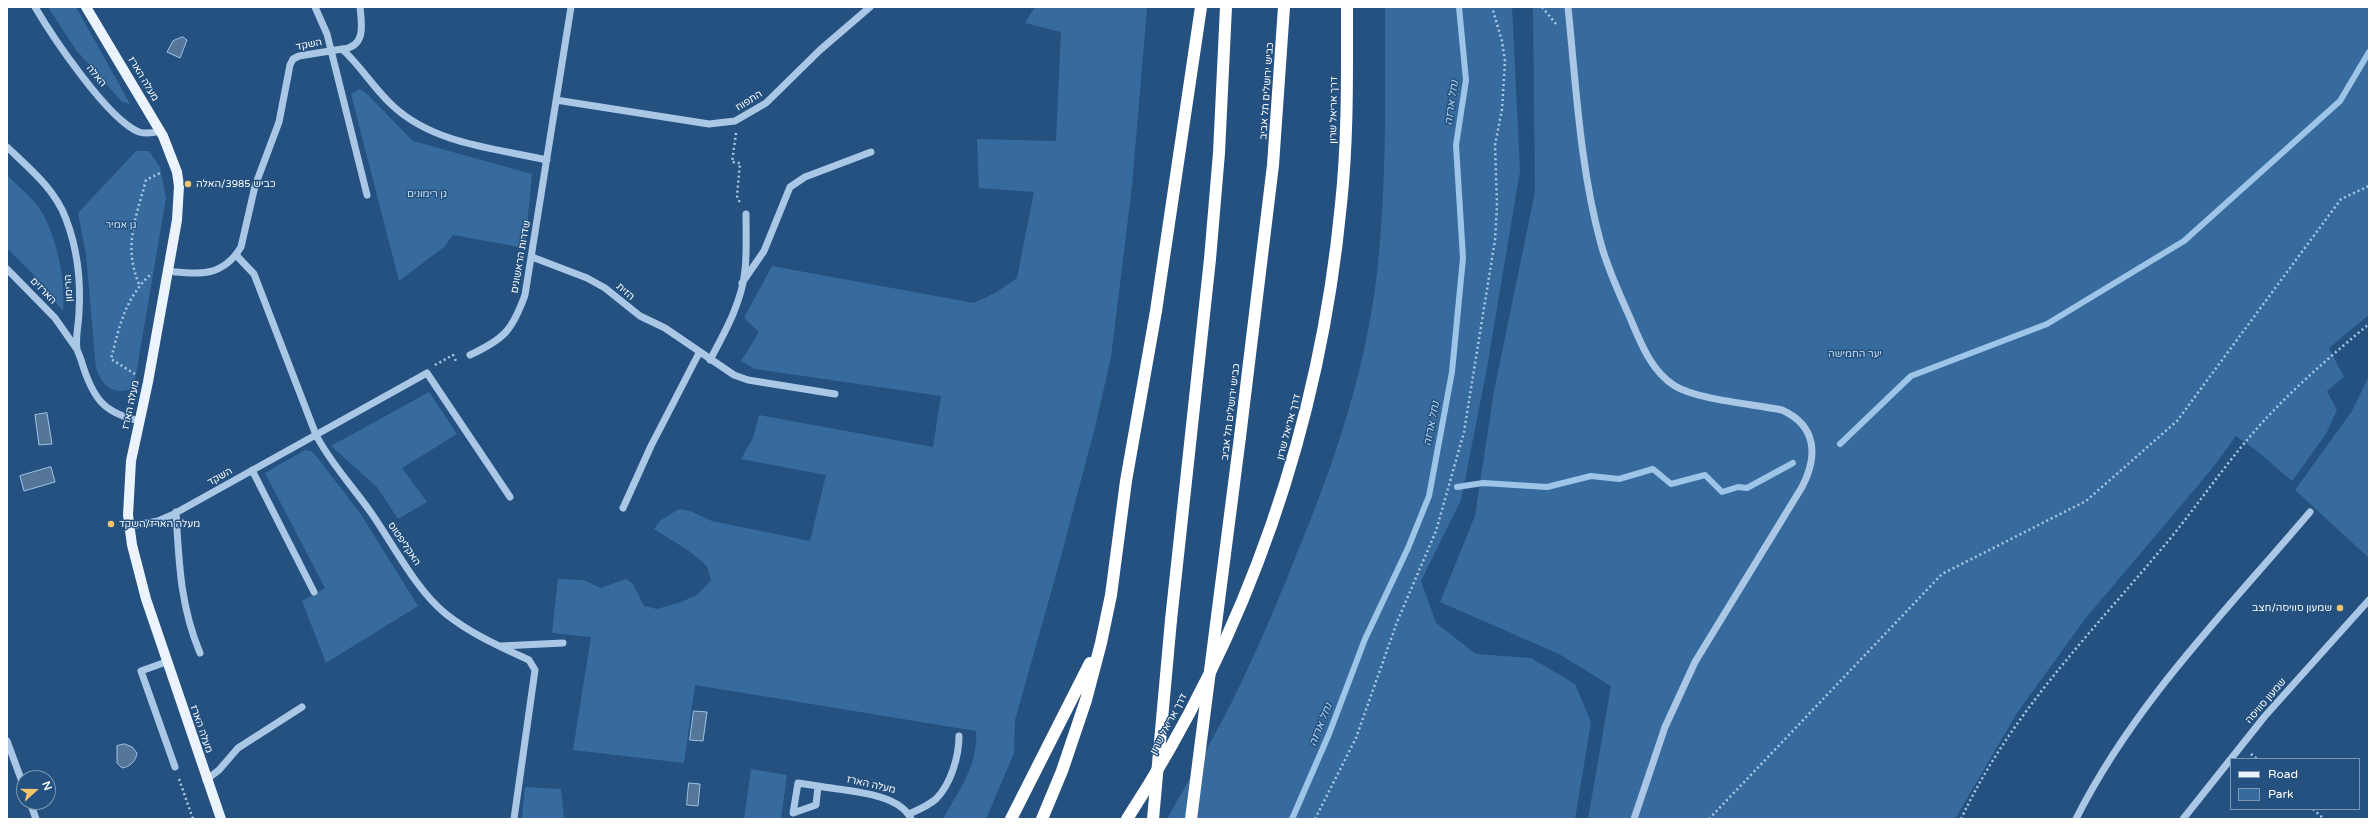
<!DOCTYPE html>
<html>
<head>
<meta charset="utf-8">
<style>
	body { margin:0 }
	#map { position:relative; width:2376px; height:826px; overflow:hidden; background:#24517f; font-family:"Varela Round",sans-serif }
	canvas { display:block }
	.frame { position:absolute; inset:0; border:8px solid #fff; pointer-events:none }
	.legend { position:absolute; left:2230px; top:758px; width:130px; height:52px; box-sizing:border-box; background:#24517f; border:1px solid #7c97b2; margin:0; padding:5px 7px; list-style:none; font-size:12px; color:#fff }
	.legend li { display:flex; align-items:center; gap:8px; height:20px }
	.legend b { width:20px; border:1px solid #7c97b2 }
	.north { position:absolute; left:16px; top:770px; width:40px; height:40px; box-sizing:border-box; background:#24517f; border:1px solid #7c97b2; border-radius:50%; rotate:69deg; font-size:11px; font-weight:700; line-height:16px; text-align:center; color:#fff }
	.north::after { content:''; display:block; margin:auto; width:14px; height:18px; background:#f1c46d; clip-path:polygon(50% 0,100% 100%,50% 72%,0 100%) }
</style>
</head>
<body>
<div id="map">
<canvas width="2376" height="826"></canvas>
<div class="frame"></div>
<ul class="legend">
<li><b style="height:5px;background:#ebf3fd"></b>Road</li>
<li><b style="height:11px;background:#386b9d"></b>Park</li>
</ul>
<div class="north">N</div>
</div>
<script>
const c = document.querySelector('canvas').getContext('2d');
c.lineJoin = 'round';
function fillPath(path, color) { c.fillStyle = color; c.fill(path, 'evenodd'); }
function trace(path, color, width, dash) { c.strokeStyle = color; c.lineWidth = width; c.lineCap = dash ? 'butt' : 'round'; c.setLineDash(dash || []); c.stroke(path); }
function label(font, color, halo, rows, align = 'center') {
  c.font = font + ' "Varela Round",Heebo,sans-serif'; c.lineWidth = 3; c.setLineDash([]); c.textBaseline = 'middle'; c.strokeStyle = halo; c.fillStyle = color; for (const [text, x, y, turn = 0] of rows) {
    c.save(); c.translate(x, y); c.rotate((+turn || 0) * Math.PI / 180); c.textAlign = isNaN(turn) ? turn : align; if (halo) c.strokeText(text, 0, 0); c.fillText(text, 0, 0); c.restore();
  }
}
const green = new Path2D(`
	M 48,7 L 76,7 L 130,104 L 122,102 L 76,50 Z
	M 1035,7 L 1147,7 L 1132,186 L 1111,357 L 1095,427 L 1059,564 L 1015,720 L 1014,753 L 986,819 L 943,819 C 958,792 979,764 976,731 L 695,685 L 684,763 L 573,750 L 591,637 L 552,633 L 558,579 L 583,580 L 601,588 L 626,579 L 633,584 L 644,606 L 657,609 L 681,602 L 697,595 L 711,580 L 707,566 L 689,551 L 654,529 L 661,520 L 679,509 L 690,511 L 712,521 L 810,541 L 826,475 L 741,459 L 753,438 L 759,415 L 933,447 L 941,396 L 755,369 L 741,361 L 759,332 L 744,318 L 772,266 L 974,303 L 997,292 L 1017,278 L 1034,192 L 979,188 L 977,139 L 1056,141 L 1061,32 L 1025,23 Z
	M 1385,7 L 1512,7 L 1520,171 L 1487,368 L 1461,500 L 1421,581 L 1436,623 L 1476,654 L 1531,658 L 1575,684 L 1591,722 L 1575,819 L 1167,819 C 1192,774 1219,730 1241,683 C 1261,641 1280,597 1297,553 C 1334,464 1366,370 1377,273 C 1387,185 1385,96 1385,7 Z
	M 1533,7 L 2369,7 L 2369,315 L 2329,348 L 2344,377 L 2327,391 L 2337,410 L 2326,434 L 2292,481 L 2257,451 L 2236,436 L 2211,470 L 2085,619 L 2017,713 L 1955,819 L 1588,819 L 1611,686 L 1559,654 L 1440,602 L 1475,516 L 1494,391 L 1535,192 Z
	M 360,89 L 365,92 L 413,141 L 532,174 L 525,248 L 453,235 L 444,247 L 399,281 L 351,94 Z
	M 136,151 L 149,151 L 160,167 L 166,198 L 135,380 L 130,389 C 112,396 102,384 96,368 L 86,254 L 78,213 Z
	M 7,175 C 17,185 28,194 37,205 C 56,230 66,281 63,311 L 36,277 L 7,248 Z
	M 2369,376 L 2369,558 L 2295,490 L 2352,411 Z
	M 429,392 L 457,434 L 402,468 L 427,502 L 398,519 L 377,487 L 331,446 Z
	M 305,450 L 311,451 L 316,456 L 360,513 L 418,606 L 326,663 L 302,601 L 325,588 L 265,473 Z
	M 751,769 L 787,775 L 781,819 L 744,819 Z
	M 525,787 L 561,789 L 564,819 L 522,819 Z`);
const water = new Path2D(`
	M 183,37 L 187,40 L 180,58 L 167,52 L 173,41 Z
	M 47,413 L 52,444 L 39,445 L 35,415 Z
	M 51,467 L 55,482 L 24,491 L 20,476 Z
	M 694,711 L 707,712 L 703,741 L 690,740 Z
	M 125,744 L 132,747 L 137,753 C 136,761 130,767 122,768 L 117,763 L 117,746 Z
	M 689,783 L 700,784 L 698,806 L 687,805 Z`);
const stream = new Path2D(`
	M 1840,444 L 1911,376 L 2047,324 L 2184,241 L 2340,101 L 2369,52
	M 1457,487 L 1483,483 L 1547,487 L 1591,476 L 1619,479 L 1653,469 L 1671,484 L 1705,475 L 1722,492 L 1738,487 L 1747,488 L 1793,463
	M 1292,819 L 1329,734 L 1365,639 L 1408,548 L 1429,496 L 1452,372 L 1463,258 L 1456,145 L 1466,80 L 1459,7`);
const path = new Path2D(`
	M 1542,7 L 1556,24
	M 736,133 L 732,162 L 740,163 L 737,196 L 740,203
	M 139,284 C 123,246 136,218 146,180 L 162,172
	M 435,365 L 453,355 L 456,361 L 458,360
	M 135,374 L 111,359 C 120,324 125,298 152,273
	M 2251,754 L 2257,759
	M 179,779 L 193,819
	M 2313,809 L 2324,819
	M 1315,819 L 1356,738 L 1397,622 L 1436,531 L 1464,432 L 1495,240 L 1497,206 L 1495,145 L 1502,109 L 1505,61 L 1502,41 L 1492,7
	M 1709,819 L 1942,574 L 2086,501 L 2177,421 L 2341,199 L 2369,186
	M 1961,819 C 2011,712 2095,629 2169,540 C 2196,507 2220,472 2247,440 C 2283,397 2326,360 2369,324`);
const minor = new Path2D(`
	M 35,7 C 52,36 108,120 139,132 C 146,134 153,133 160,131
	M 315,7 L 327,34 L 367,195
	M 1568,7 C 1576,85 1580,168 1601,244 C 1608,270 1620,295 1631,320 C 1641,344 1652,372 1675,386 C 1698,400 1754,404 1782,410 C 1817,426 1818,456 1802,487 L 1695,662 L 1665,727 L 1634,819
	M 342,49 C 366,47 362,25 360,7
	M 556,100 L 709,124 L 735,121 L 766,103 L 820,50 L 870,7
	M 7,147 C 29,168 55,189 66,219 C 77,248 81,281 79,312 C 79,323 75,338 77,349 C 78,353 81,358 82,363 C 93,398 103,413 140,421
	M 236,255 L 254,274 L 316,435 C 331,464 354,488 372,514 C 394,546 417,591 446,614 C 471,634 501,647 529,660 L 535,670 L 514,819
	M 532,257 L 587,278 L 605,288 L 640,316 L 665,328 L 734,375 L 748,380 L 835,394
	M 7,269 L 55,318 L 76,348
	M 168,271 C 199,275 223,277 241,247 L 255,186 L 279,122 L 290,65 L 293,59 L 299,56 L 342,49 C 361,66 374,89 393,106 C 434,144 494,148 547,160
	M 742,283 L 764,251 L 790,187 L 805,177 L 871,152
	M 470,355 C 504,339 512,331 525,295 L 571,7
	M 710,360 C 725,332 742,302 745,270 C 747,252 746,233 746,214
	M 252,470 L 314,592
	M 623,508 L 651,446 L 699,353
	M 176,512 C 179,562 180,605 200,653
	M 130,526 L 158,521 L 172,515 L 427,373 L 510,497
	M 501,646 L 563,643
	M 166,662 L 141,671 L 175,767
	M 7,741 L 24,787
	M 206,780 L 219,770 L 238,748 L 302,707
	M 798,783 L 818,786 L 816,805 L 793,813 Z
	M 818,786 C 845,791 899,792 911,819
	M 30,802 L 36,819
	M 909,814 C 918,810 928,806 936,799 C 951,784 959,756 959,736
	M 2076,819 C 2134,703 2227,610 2310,512
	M 2183,819 L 2265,716 L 2369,600`);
const major = new Path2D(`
	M 86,7 L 163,136 L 177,172 L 179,186 L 177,220 L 148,382 L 131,461 L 128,515 L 132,545 L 146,599 L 221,819`);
const highway = new Path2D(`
	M 1240,437 L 1273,165 L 1284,7
	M 1171,620 L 1210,259 L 1219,153 L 1226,7
	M 1011,819 L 1090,663
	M 1042,819 L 1062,771 L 1086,700 L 1101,643 L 1111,595 L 1126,481 L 1156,311 L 1201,7
	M 1127,819 C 1248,633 1320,425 1341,204 C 1348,139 1347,73 1347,7`);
const highwayBridge = new Path2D(`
	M 1153,819 L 1171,620
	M 1191,819 L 1240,437`);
const markers = [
	[188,184,4,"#f1c46d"],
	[111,524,4,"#f1c46d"],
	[2340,608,4,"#f1c46d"]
];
const streetNames = [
	["השקד",309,45,-12],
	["האלה",96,76,50],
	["מעלה הארז",143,79,59],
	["כביש ירושלים תל אביב",1267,91,-86],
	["התפוח",749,101,-32],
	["דרך אריאל שרון",1334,110,-89],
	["שדרות הראשונים",521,257,-80],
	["הרימון",69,288,-93],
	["הארזים",43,291,46],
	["הזית",625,292,41],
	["מעלה הארז",131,405,-78],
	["כביש ירושלים תל אביב",1231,412,-83],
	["דרך אריאל שרון",1289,427,-75],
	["השקד",220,477,-29],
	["האקליפטוס",404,544,56],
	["שמעון סוויסה",2266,701,-49],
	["דרך אריאל שרון",1169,724,-62],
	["מעלה הארז",201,729,71],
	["מעלה הארז",871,785,13]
];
const poiNames = [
	["כביש 3985/האלה",196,184],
	["מעלה הארז/השקד",119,524],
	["שמעון סוויסה/חצב",2332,608,"right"]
];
const parkNames = [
	["גן רימונים",427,194],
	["גן אמיר",121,225],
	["יער החמישה",1855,354]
];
const waterNames = [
	["נחל ארזה",1452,103,-82],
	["נחל ארזה",1432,424,-79],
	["נחל ארזה",1321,725,-68]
];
fillPath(green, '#386b9d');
fillPath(water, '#567698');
trace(water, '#9ec4e7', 1);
trace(stream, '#9ec4e7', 6);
trace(path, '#aac8e6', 2.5, [2, 3]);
trace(minor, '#aac8e6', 7);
trace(major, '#ebf3fd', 10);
trace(highway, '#fff', 12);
trace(highwayBridge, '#fff', 12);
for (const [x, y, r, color] of markers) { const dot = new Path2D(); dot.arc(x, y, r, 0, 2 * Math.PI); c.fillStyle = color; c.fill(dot); trace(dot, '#24517f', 1.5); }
label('10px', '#fff', '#24517f', streetNames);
label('10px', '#fff', '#24517f', poiNames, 'left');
label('10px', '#cde1f5', '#24517f', parkNames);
label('italic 11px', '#b5d2ee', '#24517f', waterNames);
</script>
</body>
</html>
